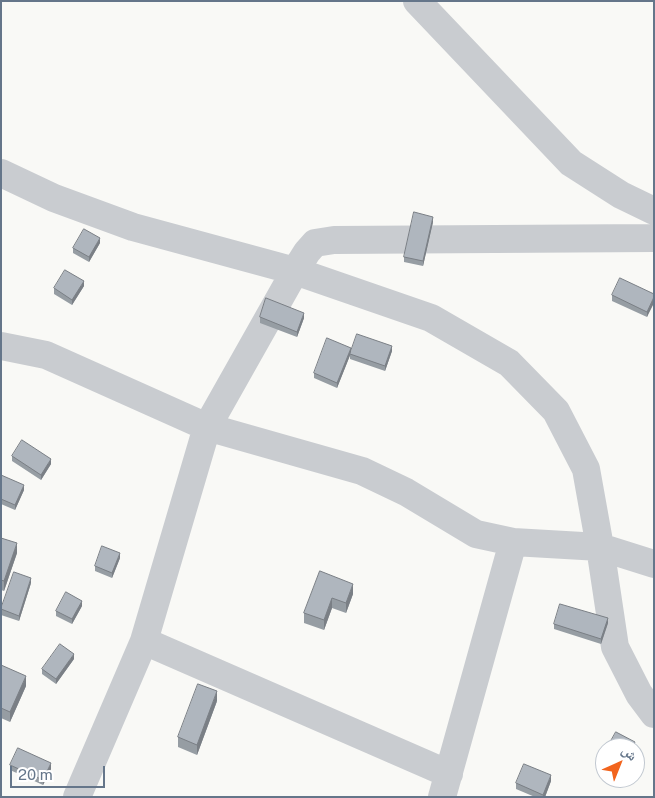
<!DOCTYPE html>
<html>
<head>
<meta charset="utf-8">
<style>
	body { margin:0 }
	#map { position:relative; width:655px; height:798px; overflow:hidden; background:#f9f9f6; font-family:"Public Sans","Noto Naskh Arabic",sans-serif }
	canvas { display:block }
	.frame { position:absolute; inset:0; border:2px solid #65768a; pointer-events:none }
	.north { position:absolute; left:595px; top:738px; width:50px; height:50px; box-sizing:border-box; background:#fff; border:1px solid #c1c8d0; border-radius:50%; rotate:44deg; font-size:14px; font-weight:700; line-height:20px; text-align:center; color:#65768a }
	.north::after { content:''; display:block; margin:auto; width:18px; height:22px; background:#f2641d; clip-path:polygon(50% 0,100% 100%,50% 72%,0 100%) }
	.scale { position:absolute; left:10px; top:766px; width:95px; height:22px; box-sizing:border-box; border:2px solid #65768a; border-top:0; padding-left:6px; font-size:15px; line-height:18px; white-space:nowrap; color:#65768a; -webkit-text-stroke:4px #fff; paint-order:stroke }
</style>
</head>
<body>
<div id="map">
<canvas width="655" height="798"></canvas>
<div class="frame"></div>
<div class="north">ش</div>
<div class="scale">20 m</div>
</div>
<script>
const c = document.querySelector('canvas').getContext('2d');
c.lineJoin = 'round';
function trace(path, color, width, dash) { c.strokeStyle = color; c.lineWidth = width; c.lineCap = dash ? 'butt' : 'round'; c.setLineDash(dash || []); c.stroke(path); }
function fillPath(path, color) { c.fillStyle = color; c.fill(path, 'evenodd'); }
const minor = new Path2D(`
	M 417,1 L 571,163 L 621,195 L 654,211
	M 1,173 L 54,198 L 133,227 L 295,271 L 431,318 L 509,363 L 556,411 L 586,469 L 600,547 L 615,647 L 639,694 L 654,714
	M 1,346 L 46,355 L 207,427 L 362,471 L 406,492 L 476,534 L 513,542 L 600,547 L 654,564
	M 144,641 L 449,774
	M 77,797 L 144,641 L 207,427 L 295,271 L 307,252 L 315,243 L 334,240 L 654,238
	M 442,797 L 513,542`);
const wall = new Path2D(`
	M 433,222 L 423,266 L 404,262 L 404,257 Z
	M 100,243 L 89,262 L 73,253 L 73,248 Z
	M 84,286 L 72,305 L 54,294 L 54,288 Z
	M 654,294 L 647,317 L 612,301 L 612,295 Z
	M 260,317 L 304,318 L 297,337 L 260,323 Z
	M 392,351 L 385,371 L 350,359 L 350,355 L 337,388 L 314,378 L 314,373 L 351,352 Z
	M 12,456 L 51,464 L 41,480 L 12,461 Z
	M 1,475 L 24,490 L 15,510 L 1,504 Z
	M 1,538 L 17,553 L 4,591 L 1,590 Z
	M 120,558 L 112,578 L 95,571 L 95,566 Z
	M 320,571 L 353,594 L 346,613 L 332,608 L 324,630 L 304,623 L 304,613 Z
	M 31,583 L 19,621 L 1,615 L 1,609 Z
	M 82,606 L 72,624 L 56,616 L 56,611 Z
	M 608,623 L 601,644 L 554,629 L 554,624 Z
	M 74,659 L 56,684 L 42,674 L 42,669 Z
	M 1,665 L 26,686 L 10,722 L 1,718 Z
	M 217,701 L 197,755 L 178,747 L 178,737 Z
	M 10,765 L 51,769 L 43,785 L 10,770 Z
	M 551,781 L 545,797 L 535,797 L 516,789 L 516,783 Z`);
const shadedWall = new Path2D(`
	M 433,217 L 433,222 L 423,266 L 423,261 Z
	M 100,238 L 100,243 L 89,262 L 89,257 Z
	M 84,281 L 84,286 L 72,305 L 72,300 Z
	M 654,297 L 654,303 L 647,317 L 647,312 Z
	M 304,313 L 304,318 L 297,337 L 297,332 Z
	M 392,346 L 392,351 L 385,371 L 385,366 Z
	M 351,348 L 351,353 L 337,388 L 337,383 Z
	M 51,459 L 51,464 L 41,480 L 41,475 Z
	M 24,485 L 24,490 L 15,510 L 15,505 Z
	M 17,543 L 17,553 L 4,591 L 4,581 Z
	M 120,553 L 120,558 L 112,578 L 112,573 Z
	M 31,578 L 31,583 L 19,621 L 19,616 Z
	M 353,584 L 353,594 L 346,613 L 346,603 Z
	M 332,598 L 332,608 L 324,630 L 324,620 Z
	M 82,601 L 82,606 L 72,624 L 72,619 Z
	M 608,618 L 608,623 L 601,644 L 601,639 Z
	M 74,654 L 74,659 L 56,684 L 56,679 Z
	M 26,676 L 26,686 L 10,722 L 10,712 Z
	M 217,691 L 217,701 L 197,755 L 197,745 Z
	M 51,763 L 51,769 L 43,785 L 43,780 Z
	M 551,775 L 551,781 L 545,797 L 543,797 L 543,795 Z`);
const building = new Path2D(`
	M 414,212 L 433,217 L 423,261 L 404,257 Z
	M 84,229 L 100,238 L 89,257 L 73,248 Z
	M 65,270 L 84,281 L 72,300 L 54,288 Z
	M 620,278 L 654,294 L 654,297 L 647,312 L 612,295 Z
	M 266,298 L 304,313 L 297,332 L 260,317 Z
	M 357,334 L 392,346 L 385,366 L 350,354 Z
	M 327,338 L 351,348 L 337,383 L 314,373 Z
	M 22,440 L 51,459 L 41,475 L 12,456 Z
	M 1,475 L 24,485 L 15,505 L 1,499 Z
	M 1,538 L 17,543 L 4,581 L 1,580 Z
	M 102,546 L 120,553 L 112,573 L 95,566 Z
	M 320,571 L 353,584 L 346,603 L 332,598 L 324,620 L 304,613 Z
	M 14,572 L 31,578 L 19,616 L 1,609 Z
	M 66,592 L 82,601 L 72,619 L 56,611 Z
	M 560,604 L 608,618 L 601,639 L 554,624 Z
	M 60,644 L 74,654 L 56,679 L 42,669 Z
	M 1,665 L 26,676 L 10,712 L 1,708 Z
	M 198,684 L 217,691 L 197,745 L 178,737 Z
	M 616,732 L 635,742 L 632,748 L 607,748 Z
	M 18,748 L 51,763 L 43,780 L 10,765 Z
	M 524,764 L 551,775 L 543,795 L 516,783 Z`);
trace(minor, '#c9ccd0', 28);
fillPath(wall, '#969da3');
fillPath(shadedWall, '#7a7f85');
fillPath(building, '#afb6be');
trace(building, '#7a7f85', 1);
</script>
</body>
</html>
